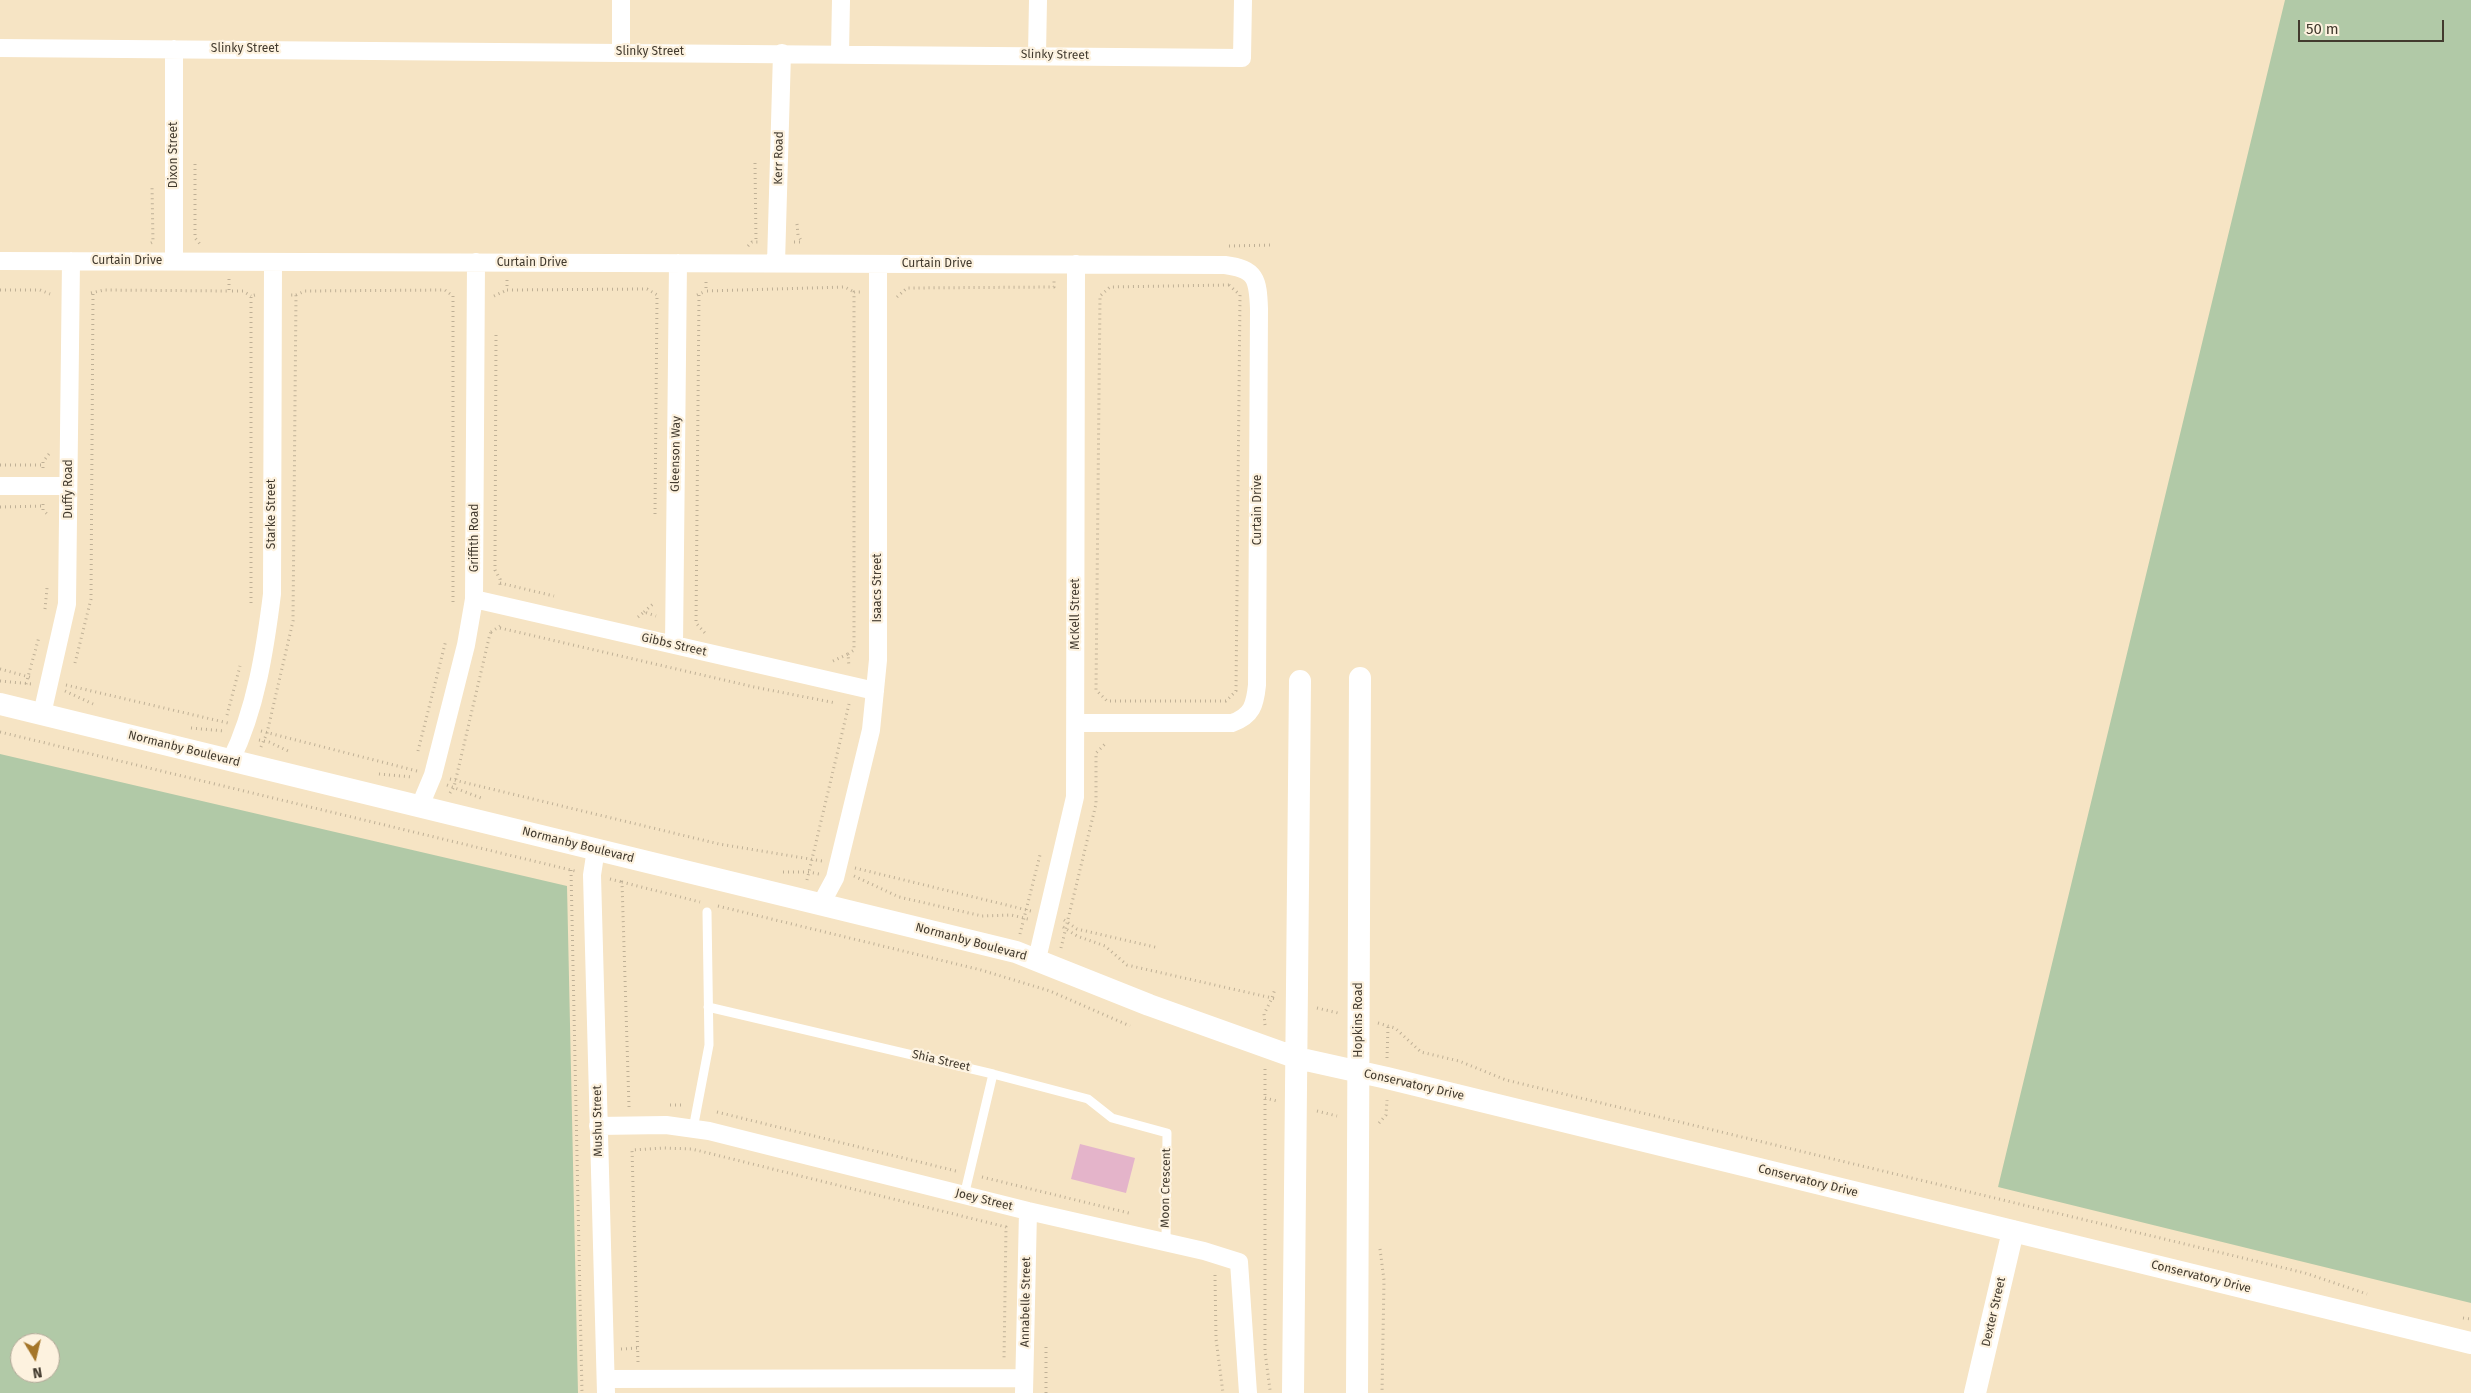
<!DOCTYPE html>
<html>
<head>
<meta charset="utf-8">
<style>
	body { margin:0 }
	#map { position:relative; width:2471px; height:1393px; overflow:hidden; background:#f6e4c4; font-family:"Fira Sans",sans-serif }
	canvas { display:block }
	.north { position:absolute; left:10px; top:1333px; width:50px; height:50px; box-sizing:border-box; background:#fdf2df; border:1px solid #b2a898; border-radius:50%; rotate:171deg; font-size:14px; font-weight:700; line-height:20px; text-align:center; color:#423a2e }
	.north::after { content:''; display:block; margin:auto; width:18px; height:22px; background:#a57629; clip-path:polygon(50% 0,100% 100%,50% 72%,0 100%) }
	.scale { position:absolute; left:2298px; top:20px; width:146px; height:22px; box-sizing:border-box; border:2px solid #423a2e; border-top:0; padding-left:6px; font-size:15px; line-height:18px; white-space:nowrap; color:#423a2e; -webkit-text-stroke:4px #fdf2df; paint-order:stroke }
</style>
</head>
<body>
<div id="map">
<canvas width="2471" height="1393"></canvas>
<div class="north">N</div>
<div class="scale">50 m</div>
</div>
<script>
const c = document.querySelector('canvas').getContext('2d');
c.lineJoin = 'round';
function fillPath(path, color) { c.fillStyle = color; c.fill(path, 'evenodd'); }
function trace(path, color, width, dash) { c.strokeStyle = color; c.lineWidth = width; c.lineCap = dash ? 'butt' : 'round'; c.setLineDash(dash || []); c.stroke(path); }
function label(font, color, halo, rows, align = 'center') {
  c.font = font + ' "Fira Sans",sans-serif'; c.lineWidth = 4.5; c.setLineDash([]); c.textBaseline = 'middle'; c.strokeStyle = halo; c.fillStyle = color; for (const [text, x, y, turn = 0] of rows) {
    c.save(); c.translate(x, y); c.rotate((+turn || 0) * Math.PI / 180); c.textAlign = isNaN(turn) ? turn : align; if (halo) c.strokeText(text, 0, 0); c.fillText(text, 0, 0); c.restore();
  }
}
const green = new Path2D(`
	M 2285,0 L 2471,0 L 2471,1303 L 1998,1187 Z
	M 0,754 L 567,886 L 578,1393 L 0,1393 ZM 20,1343 L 50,1343 L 50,1373 L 20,1373 Z`);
const building = new Path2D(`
	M 1080,1144 L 1135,1158 L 1126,1193 L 1071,1179 Z`);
const path = new Path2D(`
	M 755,163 L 756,242
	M 195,164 L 195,238 L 200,244
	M 797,224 L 798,235 L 802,242
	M 794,242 L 803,242
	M 151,243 L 153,242 L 152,186
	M 748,246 L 752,242 L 760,242
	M 1229,246 L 1271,245
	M 229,279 L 229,291 L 243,291 L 251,296
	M 507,280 L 507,290 L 647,289 L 659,296
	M 706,282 L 706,291 L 845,287 L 854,292
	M 1229,285 L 1240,295 L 1236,691 L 1226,701 L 1107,701 L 1096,690 L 1100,296 L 1110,287 Z
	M 0,290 L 40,290 L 50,294
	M 91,293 L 104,290 L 229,291
	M 296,295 L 305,291 L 445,290 L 453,296
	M 697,295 L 706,291
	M 699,295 L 696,623 L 705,633
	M 494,296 L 507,290
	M 897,297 L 907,288 L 1054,287 L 1054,281
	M 496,335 L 495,570 L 500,579 L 500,588
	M 0,465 L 43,465
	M 43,468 L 43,462 L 49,454
	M 43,504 L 43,510 L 49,516
	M 0,507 L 43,506
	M 655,514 L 657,297
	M 500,583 L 554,596
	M 453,602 L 453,296
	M 251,603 L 251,296 L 255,295
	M 45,609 L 47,588
	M 644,612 L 654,603
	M 638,617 L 644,612 L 656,616
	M 500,628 L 754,687 L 836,703
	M 491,632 L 500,626
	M 848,654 L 854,650 L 854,292 L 861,292
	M 833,661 L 848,654 L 849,667
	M 75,663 L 91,599 L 93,293
	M 0,669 L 33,678
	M 0,681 L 32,684
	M 26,684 L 39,637
	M 66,685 L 228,723
	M 65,691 L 93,704
	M 227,715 L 240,666
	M 191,728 L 224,731
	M 261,731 L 417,771
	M 0,732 L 575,871
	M 259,740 L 269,742 L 288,751
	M 261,747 L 267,733 L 293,621 L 296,295 L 291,295
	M 418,751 L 446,640
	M 379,774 L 412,777
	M 450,779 L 719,844 L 822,861
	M 447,785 L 481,798
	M 450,793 L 454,787 L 489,638 L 491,632 L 489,631
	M 855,868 L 1031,911
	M 571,870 L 582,1393
	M 783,872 L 809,872 L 819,874
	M 854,876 L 899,897 L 982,916 L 1011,915 L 1028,919
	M 610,879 L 622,882
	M 807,880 L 849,704
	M 718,906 L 981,970 L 1050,991 L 1130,1026
	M 1064,920 L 1077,929 L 1159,948
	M 1063,927 L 1077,936 L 1105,946 L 1127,965 L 1272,998 L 1275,989
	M 1020,934 L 1040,855
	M 1061,948 L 1096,804 L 1096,753 L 1107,742
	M 1317,1008 L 1338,1013
	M 1378,1023 L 1395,1028 L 1421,1052 L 1459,1061 L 1506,1080 L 2305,1273 L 2367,1294
	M 1265,1025 L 1264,1014 L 1272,998 L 1277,999
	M 1387,1058 L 1388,1026
	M 1265,1069 L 1265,1352 L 1270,1390
	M 1265,1098 L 1277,1101
	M 670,1105 L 684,1105
	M 629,1107 L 622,882 L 700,902
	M 1317,1111 L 1337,1116
	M 717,1112 L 956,1171
	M 1379,1123 L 1386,1115 L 1387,1100
	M 982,1177 L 1129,1213
	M 1380,1249 L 1384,1280 L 1382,1393
	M 1215,1275 L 1216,1339 L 1223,1393
	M 2463,1318 L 2471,1319
	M 621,1349 L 638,1348
	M 638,1362 L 632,1150 L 664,1148 L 692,1149 L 1006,1227 L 1004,1360
	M 1046,1393 L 1046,1344`);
const service = new Path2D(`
	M 708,1007 L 993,1074 L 1088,1099 L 1112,1118 L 1167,1133 L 1166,1242
	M 693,1129 L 709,1045 L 707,912
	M 964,1196 L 993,1074`);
const minor = new Path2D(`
	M 0,48 L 1242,58 L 1243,0
	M 621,52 L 621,0
	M 840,53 L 841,0
	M 1037,55 L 1038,0
	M 0,261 L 1225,265 C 1256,269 1258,279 1259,309 L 1257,685 C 1255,705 1252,716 1232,723 L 1076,723
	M 174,261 L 174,49
	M 776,263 L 782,53
	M 0,486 L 68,486
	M 474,599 L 875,691
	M 674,645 L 678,263
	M 42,714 L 67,604 L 71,261
	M 231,760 C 256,709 265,650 272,594 L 273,262
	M 420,806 L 433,775 L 466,645 L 474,599 L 476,262
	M 596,849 L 592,875 L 606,1393
	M 821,904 L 835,878 L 871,730 L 878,660 L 878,264
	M 1037,959 L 1075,797 L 1076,264
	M 598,1126 L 666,1125 L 709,1131 L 1028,1211 L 1204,1251 L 1239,1262 L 1248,1393
	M 606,1379 L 1024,1378
	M 1024,1393 L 1028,1211`);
const tertiary = new Path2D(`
	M 0,704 L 1016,952 L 1149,1005 L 1297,1058 L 1387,1078 L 2471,1343
	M 1293,1393 L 1300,681
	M 1357,1393 L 1360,678
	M 1975,1393 L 2013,1231`);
const streetNames = [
	["Slinky Street",245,49],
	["Slinky Street",650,52],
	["Slinky Street",1055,55,1],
	["Dixon Street",174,155,-90],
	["Kerr Road",779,158,-89],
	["Curtain Drive",127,261],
	["Curtain Drive",532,263],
	["Curtain Drive",937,264],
	["Gleenson Way",676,454,-89],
	["Duffy Road",69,489,-90],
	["Curtain Drive",1258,510,-90],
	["Starke Street",272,514,-90],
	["Griffith Road",475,538,-90],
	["Isaacs Street",878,588,-90],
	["McKell Street",1076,614,-90],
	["Gibbs Street",674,645,13],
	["Normanby Boulevard",184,749,14],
	["Normanby Boulevard",578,845,14],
	["Normanby Boulevard",971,942,15],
	["Hopkins Road",1359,1020,-90],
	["Shia Street",941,1061,13],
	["Conservatory Drive",1414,1085,13],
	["Mushu Street",598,1121,-91],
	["Conservatory Drive",1808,1181,14],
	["Moon Crescent",1166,1188,-89],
	["Joey Street",984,1200,14],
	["Conservatory Drive",2201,1277,14],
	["Annabelle Street",1026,1302,-89],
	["Dexter Street",1994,1312,-77]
];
fillPath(green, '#b1c9a7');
fillPath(building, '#e4b4ca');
trace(path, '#bfb096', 3, [1, 4]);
trace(service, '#fff', 9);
trace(minor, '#fff', 18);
trace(tertiary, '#fff', 22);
label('12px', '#423a2e', '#fdf2df', streetNames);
</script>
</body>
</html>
